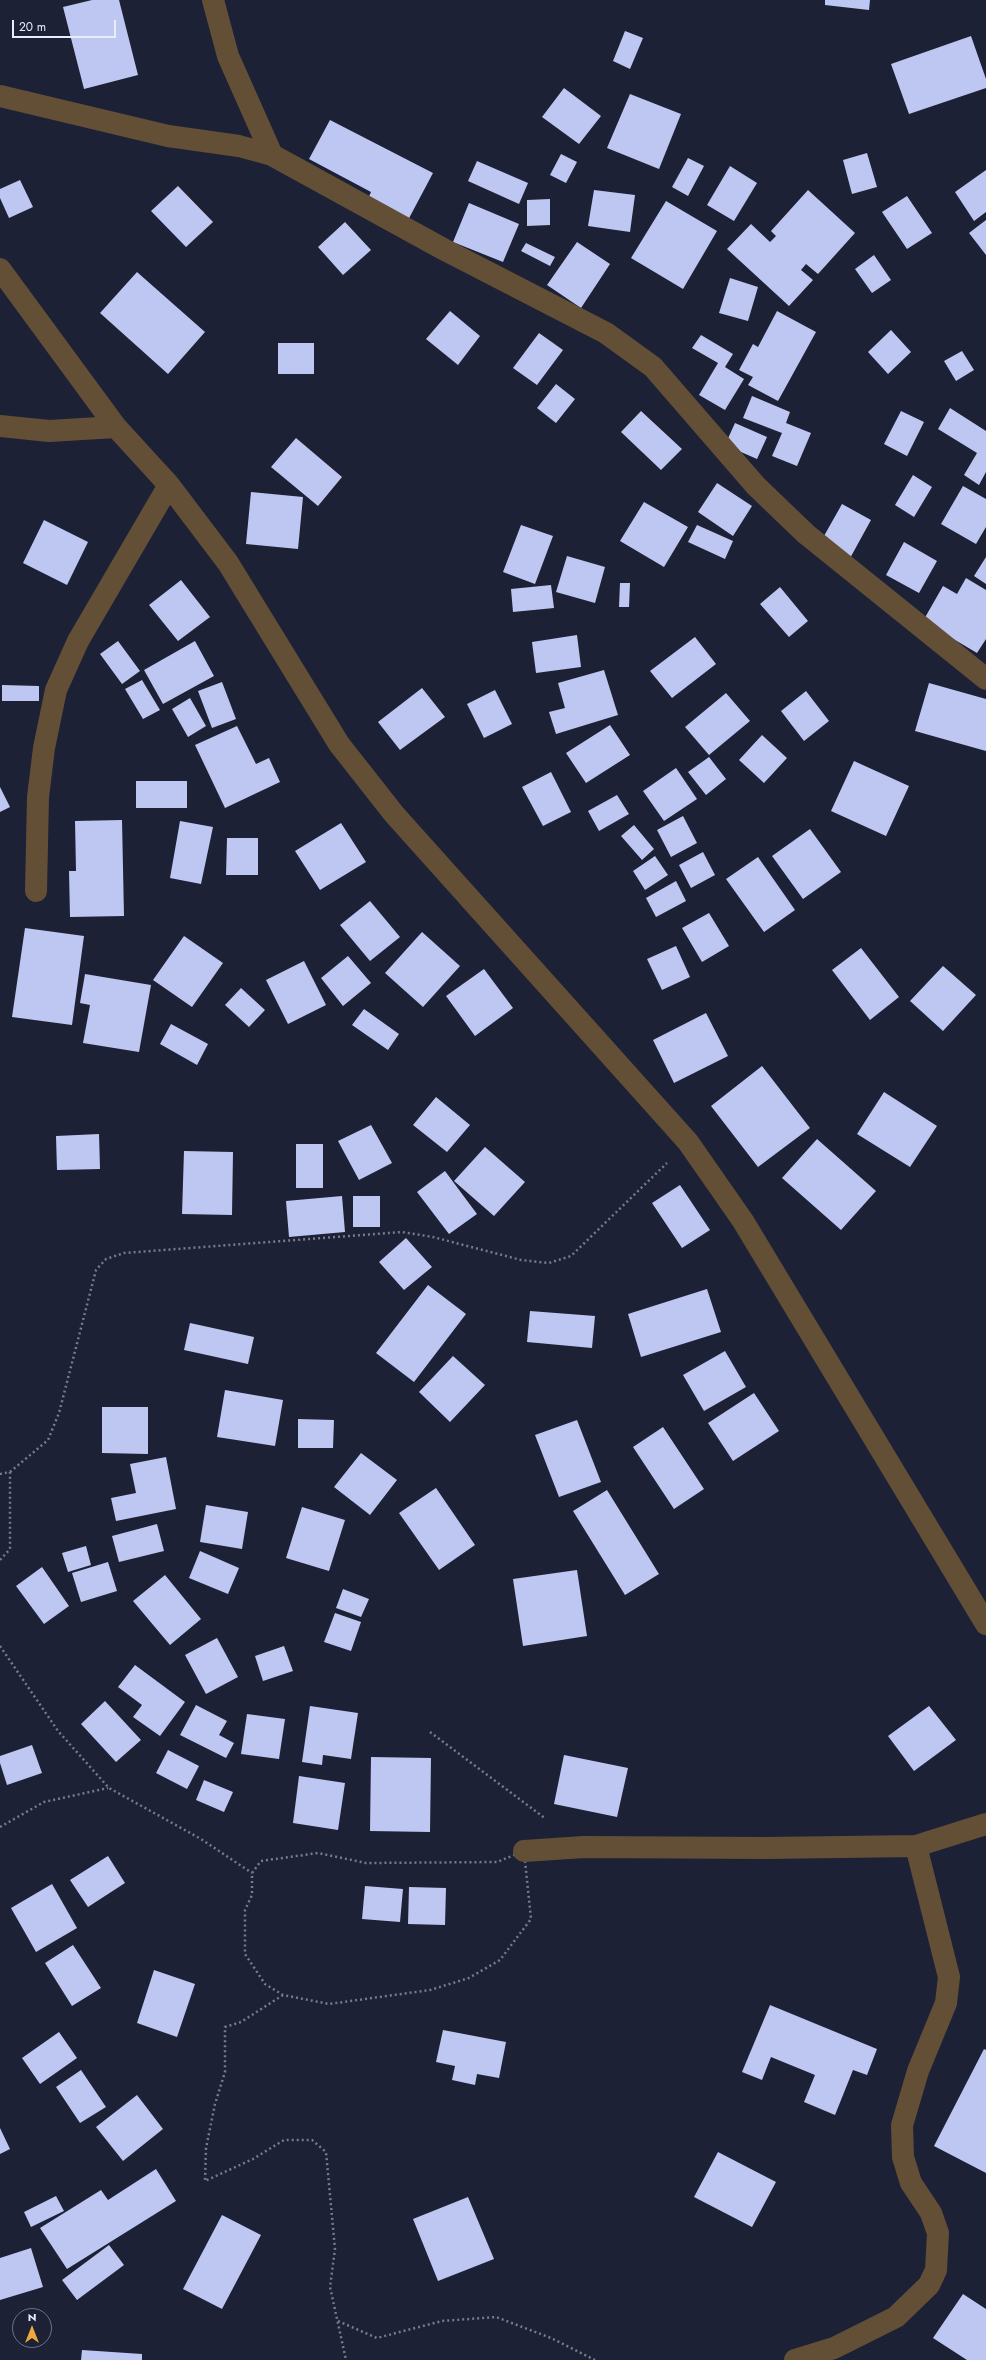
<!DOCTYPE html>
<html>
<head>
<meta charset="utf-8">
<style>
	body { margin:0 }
	#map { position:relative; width:986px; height:2360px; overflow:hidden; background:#1d2136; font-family:Jost,sans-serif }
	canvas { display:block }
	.north { position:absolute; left:12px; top:2308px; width:40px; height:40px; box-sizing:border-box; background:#1d2136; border:1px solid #6f7285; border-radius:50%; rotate:0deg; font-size:11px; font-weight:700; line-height:16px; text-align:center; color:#e9ecfb }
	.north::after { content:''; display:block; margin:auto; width:14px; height:18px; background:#efa73e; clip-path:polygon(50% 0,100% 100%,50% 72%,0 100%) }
	.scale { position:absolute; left:12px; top:20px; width:104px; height:18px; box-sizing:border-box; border:2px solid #e9ecfb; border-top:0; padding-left:5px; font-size:12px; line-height:14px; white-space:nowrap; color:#e9ecfb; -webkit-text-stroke:3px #1d2136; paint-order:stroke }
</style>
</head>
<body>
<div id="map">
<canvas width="986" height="2360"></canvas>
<div class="north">N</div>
<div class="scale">20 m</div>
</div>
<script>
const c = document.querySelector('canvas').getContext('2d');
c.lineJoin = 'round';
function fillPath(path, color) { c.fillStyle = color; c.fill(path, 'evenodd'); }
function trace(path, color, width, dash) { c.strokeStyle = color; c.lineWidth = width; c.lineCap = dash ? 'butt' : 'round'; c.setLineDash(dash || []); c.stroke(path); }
const building = new Path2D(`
	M 92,0 L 119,0 L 138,75 L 84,89 L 63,7 Z
	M 825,0 L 870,0 L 869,10 L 825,5 Z
	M 625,31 L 643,38 L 630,69 L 613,61 Z
	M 971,36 L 986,79 L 986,88 L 909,114 L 891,64 Z
	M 564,88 L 601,116 L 579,144 L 542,117 Z
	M 630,94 L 681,114 L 659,169 L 607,148 Z
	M 330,120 L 433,173 L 407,222 L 367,201 L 371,192 L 309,159 Z
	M 867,153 L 877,187 L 852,194 L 843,160 Z
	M 561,154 L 577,162 L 566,183 L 550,175 Z
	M 688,158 L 704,166 L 688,196 L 672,187 Z
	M 477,161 L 528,183 L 519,204 L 468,181 Z
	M 730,166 L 757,183 L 734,221 L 707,205 Z
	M 986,170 L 986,212 L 974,221 L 955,192 Z
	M 20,180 L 33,207 L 9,218 L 0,198 L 0,189 Z
	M 178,186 L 213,222 L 186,247 L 151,211 Z
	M 594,190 L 635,195 L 630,232 L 588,226 Z
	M 808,190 L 855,233 L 818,274 L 806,264 L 801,270 L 813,280 L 789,306 L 727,249 L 751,224 L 770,242 L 776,236 L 771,231 Z
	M 907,196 L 932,233 L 907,249 L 882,212 Z
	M 550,199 L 550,225 L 527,226 L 527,200 Z
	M 666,201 L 717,231 L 683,289 L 631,258 Z
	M 469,203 L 519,224 L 503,262 L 453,242 Z
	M 986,220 L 986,255 L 969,233 Z
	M 345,222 L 371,250 L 343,275 L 318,247 Z
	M 577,242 L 610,264 L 581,308 L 547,285 Z
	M 526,243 L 555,257 L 550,266 L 521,251 Z
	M 874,255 L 891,280 L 872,293 L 855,269 Z
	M 137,272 L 205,332 L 168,374 L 100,313 Z
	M 730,278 L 758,287 L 748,321 L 719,313 Z
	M 450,311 L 480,336 L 458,365 L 426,339 Z
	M 777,311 L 816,332 L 778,401 L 748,385 L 753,377 L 739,370 L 753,344 L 758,347 Z
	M 891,330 L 911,352 L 888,374 L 868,352 Z
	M 539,333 L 563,350 L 537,385 L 513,368 Z
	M 701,335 L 733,354 L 725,367 L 744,379 L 725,410 L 699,395 L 718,363 L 692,348 Z
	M 278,343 L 314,343 L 314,374 L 278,374 Z
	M 962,351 L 974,370 L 956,381 L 944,361 Z
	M 556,384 L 575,399 L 556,423 L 537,408 Z
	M 752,396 L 790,412 L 786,423 L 811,433 L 797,466 L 772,456 L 782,433 L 743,418 Z
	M 950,408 L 986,431 L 986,472 L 979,485 L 964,475 L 977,453 L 938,429 Z
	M 641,411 L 682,449 L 661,470 L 621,432 Z
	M 901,411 L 924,422 L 907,456 L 884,444 Z
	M 735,423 L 767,437 L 757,459 L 725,445 Z
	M 296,438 L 342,477 L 318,506 L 271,467 Z
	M 913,475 L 932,487 L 914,517 L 895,505 Z
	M 717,483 L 752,506 L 733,536 L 698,512 Z
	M 963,486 L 986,499 L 986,527 L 976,544 L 941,524 Z
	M 251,492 L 303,497 L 298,549 L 246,544 Z
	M 644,502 L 688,527 L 664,567 L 620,541 Z
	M 842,504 L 871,520 L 849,560 L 820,543 Z
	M 44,520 L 88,542 L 67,585 L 23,563 Z
	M 521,525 L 553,536 L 535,584 L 503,572 Z
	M 697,525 L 733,541 L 725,559 L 688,542 Z
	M 904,542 L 937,561 L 919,593 L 886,575 Z
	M 567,556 L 605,567 L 595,603 L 556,592 Z
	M 986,557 L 986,584 L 974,576 Z
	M 966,578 L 986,590 L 986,639 L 977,653 L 923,621 L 943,586 L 957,594 Z
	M 181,580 L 210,617 L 178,641 L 149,605 Z
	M 620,583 L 630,583 L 629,607 L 619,607 Z
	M 551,585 L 554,608 L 513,612 L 511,589 Z
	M 780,587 L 808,621 L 789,637 L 760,604 Z
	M 577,635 L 581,667 L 536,673 L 532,642 Z
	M 695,637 L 716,664 L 672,698 L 650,671 Z
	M 118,641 L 140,671 L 122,684 L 100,654 Z
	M 195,641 L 214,676 L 163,704 L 144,670 Z
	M 604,670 L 618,715 L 556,734 L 549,712 L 565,708 L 558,683 Z
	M 142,680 L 160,710 L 143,719 L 125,689 Z
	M 222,682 L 236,719 L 212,728 L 198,691 Z
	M 929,683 L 986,699 L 986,751 L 915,731 Z
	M 2,685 L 39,686 L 39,701 L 2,701 Z
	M 422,688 L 445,717 L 400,750 L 378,722 Z
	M 495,690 L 512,724 L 484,738 L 467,704 Z
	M 806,691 L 829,721 L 804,741 L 781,711 Z
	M 726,693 L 750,721 L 709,755 L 685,727 Z
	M 190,698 L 206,726 L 188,737 L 172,709 Z
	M 610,725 L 630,755 L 586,783 L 566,753 Z
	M 237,726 L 256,764 L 269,758 L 280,782 L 225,808 L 195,745 Z
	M 762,735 L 787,758 L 764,783 L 739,760 Z
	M 709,757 L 726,779 L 706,795 L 688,772 Z
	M 854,761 L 909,786 L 886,836 L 831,811 Z
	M 676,768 L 697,799 L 664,821 L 643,791 Z
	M 551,772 L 571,812 L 543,826 L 522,787 Z
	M 136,781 L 187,781 L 187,808 L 136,808 Z
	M 0,787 L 10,807 L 0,812 Z
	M 617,795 L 629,814 L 599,831 L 588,811 Z
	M 683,816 L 697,843 L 671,857 L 657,830 Z
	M 122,820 L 124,916 L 70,917 L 69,871 L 76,871 L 75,821 Z
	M 180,821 L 213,827 L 201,884 L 170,878 Z
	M 341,823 L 366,862 L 320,890 L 295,851 Z
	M 634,825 L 654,849 L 642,860 L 621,836 Z
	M 810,829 L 841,872 L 803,899 L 772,856 Z
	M 227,838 L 258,838 L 258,875 L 226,875 Z
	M 703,852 L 715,875 L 691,888 L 679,865 Z
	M 655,856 L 668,875 L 645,890 L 633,871 Z
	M 758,857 L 795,910 L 764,932 L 726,879 Z
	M 676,881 L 686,901 L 656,917 L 646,898 Z
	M 370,901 L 400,937 L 370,961 L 340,925 Z
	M 709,913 L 729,946 L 702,962 L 682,928 Z
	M 25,928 L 84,936 L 72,1025 L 12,1017 Z
	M 422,932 L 460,966 L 423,1007 L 385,973 Z
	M 184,936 L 223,963 L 192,1007 L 153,980 Z
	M 676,946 L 690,977 L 662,990 L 647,959 Z
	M 861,948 L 899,997 L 870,1020 L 832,970 Z
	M 348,956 L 371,983 L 343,1006 L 321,978 Z
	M 304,961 L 326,1005 L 288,1024 L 266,980 Z
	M 943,966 L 976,995 L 943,1031 L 910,1001 Z
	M 484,969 L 513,1008 L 475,1036 L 446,996 Z
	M 85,974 L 151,985 L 139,1052 L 83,1043 L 90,1005 L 80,1003 Z
	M 241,988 L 265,1010 L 249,1027 L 225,1005 Z
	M 364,1009 L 399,1034 L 388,1050 L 352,1025 Z
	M 706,1013 L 728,1056 L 674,1083 L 653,1040 Z
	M 171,1024 L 208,1044 L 197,1065 L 160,1044 Z
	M 762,1066 L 810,1128 L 758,1167 L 711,1106 Z
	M 884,1092 L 937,1126 L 910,1167 L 857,1134 Z
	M 436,1097 L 470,1125 L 447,1152 L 413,1125 Z
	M 371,1125 L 392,1163 L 359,1180 L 338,1141 Z
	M 99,1134 L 100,1169 L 57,1170 L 56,1136 Z
	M 817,1139 L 876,1191 L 841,1230 L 782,1178 Z
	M 296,1144 L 323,1144 L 323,1188 L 296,1188 Z
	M 485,1147 L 525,1182 L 494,1216 L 454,1181 Z
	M 184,1151 L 233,1152 L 232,1215 L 182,1214 Z
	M 445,1171 L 477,1214 L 449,1234 L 417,1192 Z
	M 680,1185 L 710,1230 L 682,1248 L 652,1203 Z
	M 342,1196 L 345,1232 L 289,1237 L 286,1201 Z
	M 353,1196 L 380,1196 L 380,1227 L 353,1227 Z
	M 406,1238 L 432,1267 L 404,1290 L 379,1262 Z
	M 428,1285 L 466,1314 L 414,1382 L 376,1353 Z
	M 707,1289 L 721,1332 L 641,1357 L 628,1314 Z
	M 530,1311 L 595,1316 L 592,1348 L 527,1342 Z
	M 190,1323 L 254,1337 L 248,1364 L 184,1350 Z
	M 725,1351 L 746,1387 L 704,1411 L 683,1375 Z
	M 453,1356 L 485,1385 L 450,1422 L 419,1392 Z
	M 225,1390 L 283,1400 L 275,1446 L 217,1437 Z
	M 754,1393 L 779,1431 L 733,1461 L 708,1423 Z
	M 102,1407 L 148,1407 L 148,1454 L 102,1453 Z
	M 298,1419 L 334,1420 L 333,1448 L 298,1448 Z
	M 577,1420 L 601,1482 L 559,1497 L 535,1435 Z
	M 663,1427 L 704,1489 L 674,1509 L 633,1447 Z
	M 361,1453 L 397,1480 L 370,1515 L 334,1487 Z
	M 166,1457 L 176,1509 L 116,1521 L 111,1498 L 136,1493 L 130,1464 Z
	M 436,1488 L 475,1545 L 439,1570 L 399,1513 Z
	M 607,1490 L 659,1574 L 625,1595 L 573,1511 Z
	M 206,1505 L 248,1512 L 242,1549 L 200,1542 Z
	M 302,1507 L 345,1520 L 329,1571 L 286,1558 Z
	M 157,1524 L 164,1551 L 119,1562 L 112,1536 Z
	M 86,1546 L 91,1565 L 68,1572 L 62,1553 Z
	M 200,1551 L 239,1568 L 228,1594 L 189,1578 Z
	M 108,1562 L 117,1591 L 81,1602 L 72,1573 Z
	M 42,1567 L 69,1606 L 44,1624 L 16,1586 Z
	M 577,1570 L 587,1636 L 523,1646 L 513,1579 Z
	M 165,1575 L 201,1619 L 170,1645 L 133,1601 Z
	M 343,1589 L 369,1599 L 361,1617 L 336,1608 Z
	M 335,1613 L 361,1622 L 351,1651 L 324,1642 Z
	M 217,1638 L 238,1677 L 206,1694 L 185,1655 Z
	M 284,1646 L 293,1671 L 263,1681 L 255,1656 Z
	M 135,1665 L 185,1702 L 160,1736 L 133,1717 L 142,1705 L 118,1687 Z
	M 105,1701 L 141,1740 L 116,1762 L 81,1724 Z
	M 196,1705 L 227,1721 L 219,1735 L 234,1743 L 226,1758 L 180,1735 Z
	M 310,1706 L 358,1713 L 351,1759 L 323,1755 L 322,1765 L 302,1762 Z
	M 929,1706 L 956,1740 L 914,1771 L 888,1736 Z
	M 247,1714 L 285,1719 L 279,1759 L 241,1754 Z
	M 32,1745 L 42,1773 L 7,1785 L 0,1763 L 0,1756 Z
	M 168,1750 L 199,1766 L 187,1789 L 156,1773 Z
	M 564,1755 L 628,1768 L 617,1817 L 554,1804 Z
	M 371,1757 L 431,1758 L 430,1832 L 370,1831 Z
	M 299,1776 L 345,1783 L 338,1830 L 293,1823 Z
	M 204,1780 L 233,1792 L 224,1812 L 196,1800 Z
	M 108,1856 L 125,1883 L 88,1907 L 70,1880 Z
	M 52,1884 L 77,1928 L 36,1952 L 11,1908 Z
	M 365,1886 L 403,1889 L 400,1922 L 362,1919 Z
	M 409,1887 L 446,1888 L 445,1925 L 408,1924 Z
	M 73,1945 L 101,1988 L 72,2006 L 45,1963 Z
	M 154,1970 L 195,1984 L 177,2037 L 137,2023 Z
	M 770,2005 L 877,2049 L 867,2075 L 853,2070 L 835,2115 L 804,2102 L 815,2075 L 771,2057 L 762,2080 L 742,2072 Z
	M 443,2030 L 506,2042 L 499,2078 L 477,2074 L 475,2085 L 452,2080 L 455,2066 L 436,2062 Z
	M 59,2032 L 77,2058 L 40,2084 L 22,2058 Z
	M 984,2049 L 986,2050 L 986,2173 L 934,2146 Z
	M 81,2070 L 106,2107 L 80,2123 L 56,2087 Z
	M 137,2095 L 163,2129 L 123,2161 L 96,2127 Z
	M 0,2128 L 10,2149 L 0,2154 Z
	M 718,2152 L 776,2182 L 752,2227 L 694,2197 Z
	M 156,2169 L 176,2201 L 67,2269 L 40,2228 L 101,2190 L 108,2200 Z
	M 56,2196 L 64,2211 L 31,2227 L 24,2212 Z
	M 468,2197 L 494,2259 L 438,2281 L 413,2219 Z
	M 222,2215 L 261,2235 L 222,2309 L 183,2289 Z
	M 109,2245 L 124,2265 L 77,2300 L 62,2280 Z
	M 31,2248 L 43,2287 L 0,2300 L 0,2258 Z
	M 963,2294 L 986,2309 L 986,2360 L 967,2360 L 933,2338 Z
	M 82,2350 L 142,2354 L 142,2360 L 81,2360 Z`);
const path = new Path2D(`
	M 10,1472 L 48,1440 L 59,1413 L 96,1270 L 106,1259 L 124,1253 L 402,1232 L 433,1237 L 521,1260 L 549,1263 L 571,1256 L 667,1163
	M 0,1474 L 10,1472 L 10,1549 L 0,1560
	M 0,1646 L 58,1731 L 109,1788 L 201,1839 L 252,1873
	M 430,1732 L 546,1819
	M 0,1827 L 44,1802 L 108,1788
	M 524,1851 L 531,1919 L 500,1960 L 469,1978 L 430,1990 L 329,2004 L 283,1995 L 265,1984 L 245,1954 L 245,1910 L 252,1895 L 252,1873 L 261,1861 L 318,1853 L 366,1863 L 497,1862 Z
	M 283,1995 L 241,2022 L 225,2027 L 225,2072 L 215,2104 L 206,2148 L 205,2181 L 253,2159 L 284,2140 L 312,2140 L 326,2152 L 335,2249 L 330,2287 L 346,2360
	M 338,2321 L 377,2338 L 442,2321 L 496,2317 L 551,2338 L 595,2360`);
const street = new Path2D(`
	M 213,0 L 228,56 L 272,155
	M 0,96 L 168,136 L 239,146 L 272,155 L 445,250 L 606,333 L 653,367 L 756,486 L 806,534 L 986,679
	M 0,269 L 116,427 L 169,485 L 228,563 L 339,744 L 394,814 L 688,1142 L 743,1221 L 986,1624
	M 0,426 L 49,431 L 116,427
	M 36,891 L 38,797 L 44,748 L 56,690 L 78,641 L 169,485
	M 524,1851 L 584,1847 L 766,1848 L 916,1846 L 986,1824
	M 795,2360 L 834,2348 L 896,2317 L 929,2285 L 936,2270 L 938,2233 L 931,2213 L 911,2183 L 903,2157 L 902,2125 L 918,2071 L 946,2003 L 949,1977 L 916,1846`);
fillPath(building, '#bec7f2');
trace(path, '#777b8d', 2.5, [2, 3]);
trace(street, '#634f36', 22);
</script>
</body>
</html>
